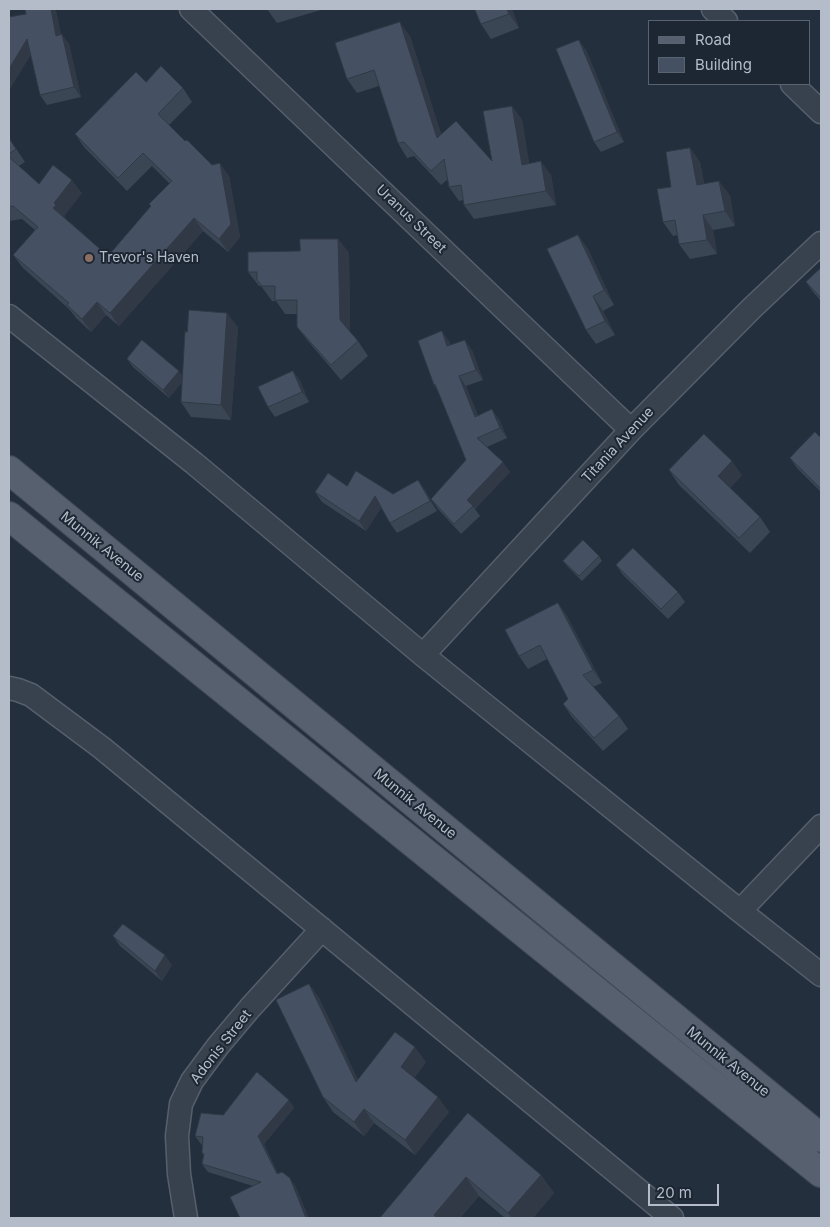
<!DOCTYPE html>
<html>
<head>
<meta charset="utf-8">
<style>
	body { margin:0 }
	#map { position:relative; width:830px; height:1227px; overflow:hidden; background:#242f3e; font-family:Inter,sans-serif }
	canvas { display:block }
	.frame { position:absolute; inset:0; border:10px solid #b4bcc9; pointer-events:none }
	.legend { position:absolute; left:648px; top:20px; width:162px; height:65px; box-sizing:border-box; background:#1d2633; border:1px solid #59626f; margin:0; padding:6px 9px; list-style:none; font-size:15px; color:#b4bcc9 }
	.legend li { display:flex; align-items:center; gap:10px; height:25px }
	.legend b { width:25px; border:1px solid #59626f }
	.scale { position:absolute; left:648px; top:1184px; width:71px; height:22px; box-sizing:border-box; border:2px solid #b4bcc9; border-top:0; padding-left:6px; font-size:15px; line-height:18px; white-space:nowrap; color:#b4bcc9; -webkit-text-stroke:4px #1d2633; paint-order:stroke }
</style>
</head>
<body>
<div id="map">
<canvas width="830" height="1227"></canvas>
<div class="frame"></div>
<ul class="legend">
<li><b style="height:6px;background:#56606e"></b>Road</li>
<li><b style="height:14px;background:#455162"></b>Building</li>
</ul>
<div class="scale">20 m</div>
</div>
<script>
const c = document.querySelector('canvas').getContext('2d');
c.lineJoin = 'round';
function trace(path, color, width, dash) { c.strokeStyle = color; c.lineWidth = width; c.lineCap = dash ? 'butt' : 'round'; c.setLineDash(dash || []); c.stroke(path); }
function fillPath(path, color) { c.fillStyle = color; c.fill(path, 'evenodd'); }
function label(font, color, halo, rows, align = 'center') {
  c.font = font + ' Inter,sans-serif'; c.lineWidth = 4; c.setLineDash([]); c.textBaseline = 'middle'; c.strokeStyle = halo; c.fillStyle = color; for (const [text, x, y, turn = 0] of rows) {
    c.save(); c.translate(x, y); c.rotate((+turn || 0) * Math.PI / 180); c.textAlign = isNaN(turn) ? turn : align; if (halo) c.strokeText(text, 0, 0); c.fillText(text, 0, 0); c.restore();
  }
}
const minor = new Path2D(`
	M 191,9 L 631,430
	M 713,9 L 726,21
	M 792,84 L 821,112
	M 9,316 L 195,464 L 423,655 L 740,911 L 821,975
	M 423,655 L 631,430 L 752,308 L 821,243
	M 9,688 L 18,690 L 31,695 L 102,748 L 672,1218
	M 740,911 L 821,826
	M 186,1218 L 179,1174 L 177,1136 L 181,1104 L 192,1081 L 218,1046 L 250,1008 L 322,929`);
const major = new Path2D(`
	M 9,470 L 821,1138
	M 9,516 L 821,1173`);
const wall = new Path2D(`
	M 25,9 L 55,9 L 56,11 L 61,35 L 69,44 L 81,97 L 47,105 L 40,95 L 31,54 L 9,90 L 9,17 L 26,14 Z
	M 267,9 L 324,9 L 277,23 Z
	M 512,9 L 519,28 L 491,39 L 481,24 Z
	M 410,36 L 441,134 L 492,161 L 512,106 L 522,120 L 529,163 L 551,175 L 556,205 L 474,219 L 464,205 L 463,200 L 459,201 L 449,187 L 448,179 L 441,185 L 414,156 L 407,158 L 398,143 L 379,86 L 357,93 L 347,79 Z
	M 586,50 L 624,142 L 601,152 L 594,142 Z
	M 146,82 L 183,88 L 192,102 L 169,125 L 185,141 L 212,165 L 229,176 L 240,237 L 228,252 L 203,231 L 119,326 L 106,315 L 91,332 L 76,318 L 69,309 L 23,268 L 13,255 L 35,230 L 22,219 L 9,221 L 9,138 L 25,162 L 19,166 L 39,184 L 82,193 L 64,216 L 65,218 L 108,256 L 170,184 L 152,166 L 127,191 L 84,147 L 75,134 Z
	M 690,148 L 700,162 L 704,183 L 730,195 L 735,226 L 713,230 L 717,254 L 690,259 L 679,244 L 678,235 L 673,236 L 663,222 L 671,187 Z
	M 578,235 L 588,249 L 614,305 L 603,311 L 615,335 L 596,344 L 586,330 Z
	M 338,239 L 349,253 L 350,332 L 358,341 L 368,356 L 341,380 L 308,341 L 297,327 L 297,314 L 285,314 L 276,301 L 272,301 L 261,286 L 259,286 L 248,272 L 300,251 Z
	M 821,268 L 821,301 L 813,292 L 806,282 Z
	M 238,327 L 231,420 L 191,417 L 181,402 L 182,382 L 169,398 L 133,367 L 127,359 L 183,376 Z
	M 449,341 L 450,345 L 472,350 L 483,380 L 466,386 L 478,416 L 499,419 L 507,438 L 487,447 L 510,472 L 475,509 L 480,516 L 461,534 L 438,509 L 431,499 L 466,460 L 439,392 L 434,385 Z
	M 293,371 L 300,381 L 309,402 L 275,417 L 268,407 Z
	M 821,438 L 821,492 L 797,468 L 790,458 Z
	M 669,470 L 742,475 L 730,488 L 760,517 L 770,532 L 750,553 L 679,485 Z
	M 347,486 L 393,494 L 425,490 L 437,511 L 397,533 L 390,523 L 381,508 L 366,531 L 322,502 L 315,492 Z
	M 599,556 L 602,561 L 582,581 L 567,566 L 563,561 Z
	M 616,565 L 678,592 L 685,602 L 668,619 L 623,575 Z
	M 558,603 L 567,616 L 602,683 L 593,687 L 619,716 L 628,729 L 603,751 L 572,717 L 563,704 L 568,699 L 547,659 L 528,669 L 519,656 Z
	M 113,936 L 172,965 L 162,981 L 120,946 Z
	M 309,984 L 319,998 L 358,1080 L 426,1062 L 414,1078 L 449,1112 L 415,1155 L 374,1123 L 364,1136 L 333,1112 L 323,1097 Z
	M 289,1100 L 294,1108 L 264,1144 L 278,1174 L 296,1187 L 253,1186 L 208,1172 L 202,1164 L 204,1156 L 202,1153 L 202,1145 L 201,1144 L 195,1136 L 223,1115 Z
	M 468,1113 L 541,1175 L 554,1193 L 533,1218 L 505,1218 L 479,1196 L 460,1218 L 380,1218 Z`);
const shadedWall = new Path2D(`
	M 51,9 L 55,9 L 56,11 L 63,45 L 56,36 Z
	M 507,9 L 512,9 L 519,28 L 509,14 Z
	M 400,22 L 410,36 L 447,152 L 437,138 Z
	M 62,34 L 69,44 L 81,97 L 74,87 Z
	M 27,39 L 34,49 L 9,90 L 9,69 Z
	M 579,40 L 586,50 L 624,142 L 617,132 Z
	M 512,106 L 522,120 L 532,179 L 522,165 Z
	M 690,148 L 700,162 L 707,199 L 697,185 Z
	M 541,161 L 551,175 L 556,205 L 546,191 Z
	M 220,163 L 229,176 L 240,237 L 228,252 L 219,239 Z
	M 72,180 L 82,193 L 64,216 L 65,218 L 53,208 L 54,203 Z
	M 719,181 L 730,195 L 735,226 L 725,211 Z
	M 703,215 L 713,230 L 717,254 L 707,240 Z
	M 194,218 L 203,231 L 119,326 L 110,313 Z
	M 578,235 L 588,249 L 614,305 L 604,290 Z
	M 338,239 L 349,253 L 350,334 L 340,320 Z
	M 593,296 L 603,311 L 615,335 L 605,321 Z
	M 97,302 L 106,315 L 91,332 L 82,319 Z
	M 227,313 L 238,327 L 231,420 L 221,405 Z
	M 442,331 L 449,341 L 454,356 L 447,346 Z
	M 465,340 L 472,350 L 483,380 L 476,370 Z
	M 179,371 L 185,379 L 169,398 L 163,390 Z
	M 293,371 L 300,381 L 309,402 L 302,392 Z
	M 459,376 L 466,386 L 482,427 L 475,417 Z
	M 492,409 L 499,419 L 507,438 L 500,428 Z
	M 732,461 L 742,475 L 728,491 L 718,476 Z
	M 503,462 L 510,472 L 475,509 L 467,500 Z
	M 418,480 L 425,490 L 437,511 L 430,501 Z
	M 375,496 L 382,506 L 366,531 L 359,521 Z
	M 558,603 L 567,616 L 602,683 L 593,670 Z
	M 165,955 L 172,965 L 162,981 L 155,971 Z
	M 309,984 L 319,998 L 366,1097 L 356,1082 Z
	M 415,1047 L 426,1062 L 411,1082 L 401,1067 Z
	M 438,1097 L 449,1112 L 415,1155 L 405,1140 Z
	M 289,1100 L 294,1108 L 264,1144 L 282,1183 L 277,1174 L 258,1136 Z
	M 364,1109 L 374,1123 L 364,1136 L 354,1122 Z
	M 541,1175 L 554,1193 L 533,1218 L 512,1218 L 508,1213 Z
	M 466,1177 L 479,1196 L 460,1218 L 436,1218 L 434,1215 Z
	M 290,1178 L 296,1187 L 309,1218 L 306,1218 Z`);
const building = new Path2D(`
	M 25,9 L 51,9 L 56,36 L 62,34 L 74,87 L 40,95 L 27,39 L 9,69 L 9,17 L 26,14 Z
	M 475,9 L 507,9 L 509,14 L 481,24 Z
	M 400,22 L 437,138 L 456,121 L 492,161 L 483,111 L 512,106 L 522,165 L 541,161 L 546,191 L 464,205 L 461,185 L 449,187 L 444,159 L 431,171 L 404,142 L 398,143 L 374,70 L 347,79 L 335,43 Z
	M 579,40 L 617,132 L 594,142 L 556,49 Z
	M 161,66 L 183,88 L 158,114 L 185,141 L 187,140 L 212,165 L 220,163 L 231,224 L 219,239 L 194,218 L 110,313 L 97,302 L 82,319 L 67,305 L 69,303 L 13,255 L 38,227 L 13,206 L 9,207 L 9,157 L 39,184 L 53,165 L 72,180 L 54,203 L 56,205 L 53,208 L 108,256 L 151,206 L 149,204 L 172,181 L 143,153 L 118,178 L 75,134 L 136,72 L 146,82 Z
	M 9,138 L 16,149 L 9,154 Z
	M 690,148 L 697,185 L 719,181 L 725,211 L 703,215 L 707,240 L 679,244 L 675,220 L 663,222 L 657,189 L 671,187 L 666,152 Z
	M 578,235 L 604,290 L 593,296 L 605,321 L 586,330 L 547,249 Z
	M 300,239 L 338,239 L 340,320 L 358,341 L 331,365 L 297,327 L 297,300 L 275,300 L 275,286 L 262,286 L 257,280 L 257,272 L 248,272 L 248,252 L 300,251 Z
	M 821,268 L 821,298 L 806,282 Z
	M 189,310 L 227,313 L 221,405 L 181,402 L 185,331 L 187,332 Z
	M 442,331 L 447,346 L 465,340 L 476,370 L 459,376 L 475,417 L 492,409 L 500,428 L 477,438 L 503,462 L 467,500 L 473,506 L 454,524 L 431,499 L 466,460 L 435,384 L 434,385 L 418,341 Z
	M 142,340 L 179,371 L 163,390 L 127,359 Z
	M 293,371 L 302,392 L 268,407 L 258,387 Z
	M 815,432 L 821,438 L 821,489 L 790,458 Z
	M 704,434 L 732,461 L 718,476 L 760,517 L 739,538 L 669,470 Z
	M 356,471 L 393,494 L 418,480 L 430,501 L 390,523 L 375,496 L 359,521 L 315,492 L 328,473 L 347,486 Z
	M 583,540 L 599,556 L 579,576 L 563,561 Z
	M 633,548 L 678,592 L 661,609 L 616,565 Z
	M 558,603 L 593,670 L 583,675 L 619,716 L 594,738 L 563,704 L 568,699 L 540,645 L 519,656 L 505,630 Z
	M 123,924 L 165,955 L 155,971 L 113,936 Z
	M 309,984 L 356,1082 L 395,1032 L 415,1047 L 401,1067 L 438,1097 L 405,1140 L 364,1109 L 354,1122 L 323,1097 L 276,1000 Z
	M 257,1072 L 289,1100 L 258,1136 L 277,1174 L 282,1172 L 290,1178 L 306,1218 L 240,1218 L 230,1197 L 261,1182 L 202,1164 L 204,1154 L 202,1153 L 203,1137 L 195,1136 L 201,1113 L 223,1115 Z
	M 468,1113 L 541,1175 L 508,1213 L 466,1177 L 434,1215 L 437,1218 L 380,1218 Z`);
const markers = [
	[89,258,5,"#8d6e63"]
];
const streetNames = [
	["Uranus Street",411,219,44],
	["Titania Avenue",618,445,-47],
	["Munnik Avenue",102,547,39],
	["Munnik Avenue",415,804,39],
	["Adonis Street",221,1047,-52],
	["Munnik Avenue",728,1062,39]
];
const poiNames = [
	["Trevor's Haven",99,258]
];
trace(minor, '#565f6c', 25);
trace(major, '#414a57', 30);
trace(minor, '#38414e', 22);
trace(major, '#56606e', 28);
fillPath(wall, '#3b4654');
fillPath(shadedWall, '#303945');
fillPath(building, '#455162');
trace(building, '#303945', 1);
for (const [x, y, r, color] of markers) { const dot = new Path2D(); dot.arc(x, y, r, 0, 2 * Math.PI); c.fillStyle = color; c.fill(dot); trace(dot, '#1d2633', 2); }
label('14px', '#b4bcc9', '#1d2633', streetNames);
label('14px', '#b4bcc9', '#1d2633', poiNames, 'left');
</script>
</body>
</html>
